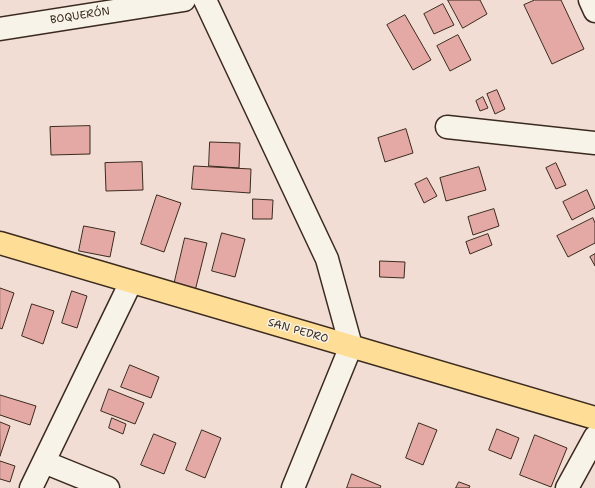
<!DOCTYPE html>
<html>
<head>
<meta charset="utf-8">
<style>
	body { margin:0 }
	canvas { display:block; background:#f1ddd4 }
</style>
</head>
<body>
<canvas width="595" height="488"></canvas>
<script>
const c = document.querySelector('canvas').getContext('2d');
c.lineJoin = 'round';
function fillPath(path, color) { c.fillStyle = color; c.fill(path, 'evenodd'); }
function trace(path, color, width, dash) { c.strokeStyle = color; c.lineWidth = width; c.lineCap = dash ? 'butt' : 'round'; c.setLineDash(dash || []); c.stroke(path); }
function label(font, color, halo, rows, align = 'center') {
  c.font = font + ' "Shantell Sans",sans-serif'; c.lineWidth = 3; c.setLineDash([]); c.textBaseline = 'middle'; c.strokeStyle = halo; c.fillStyle = color; for (const [text, x, y, turn = 0] of rows) {
    c.save(); c.translate(x, y); c.rotate((+turn || 0) * Math.PI / 180); c.textAlign = isNaN(turn) ? turn : align; if (halo) c.strokeText(text, 0, 0); c.fillText(text, 0, 0); c.restore();
  }
}
const building = new Path2D(`
	M 448,0 L 480,0 L 487,14 L 463,28 Z
	M 535,0 L 561,0 L 584,49 L 552,64 L 524,5 Z
	M 443,4 L 454,25 L 434,34 L 424,14 Z
	M 405,15 L 431,60 L 413,70 L 387,25 Z
	M 458,35 L 471,60 L 450,71 L 437,46 Z
	M 497,90 L 505,109 L 495,114 L 487,94 Z
	M 483,97 L 488,108 L 480,111 L 476,101 Z
	M 90,126 L 90,154 L 51,155 L 50,127 Z
	M 406,129 L 413,153 L 385,162 L 378,138 Z
	M 210,142 L 240,143 L 239,168 L 209,166 Z
	M 142,162 L 143,190 L 106,191 L 105,163 Z
	M 556,163 L 566,185 L 556,189 L 546,168 Z
	M 194,166 L 251,169 L 250,193 L 192,189 Z
	M 479,167 L 486,190 L 446,201 L 440,178 Z
	M 427,178 L 437,196 L 424,203 L 415,184 Z
	M 587,190 L 595,208 L 572,220 L 563,202 Z
	M 157,195 L 181,203 L 164,252 L 141,244 Z
	M 253,199 L 273,200 L 272,219 L 253,219 Z
	M 494,209 L 499,226 L 473,235 L 468,217 Z
	M 593,218 L 595,223 L 595,243 L 568,257 L 557,236 Z
	M 84,226 L 115,232 L 110,257 L 79,251 Z
	M 222,233 L 245,239 L 235,277 L 212,271 Z
	M 488,234 L 492,245 L 470,254 L 466,242 Z
	M 185,238 L 207,243 L 195,291 L 174,285 Z
	M 595,254 L 595,266 L 590,257 Z
	M 380,261 L 405,262 L 404,278 L 380,277 Z
	M 0,288 L 14,293 L 2,329 L 0,328 Z
	M 72,291 L 87,296 L 77,328 L 62,323 Z
	M 32,304 L 54,311 L 43,344 L 22,336 Z
	M 130,365 L 159,377 L 151,398 L 121,387 Z
	M 109,389 L 144,403 L 135,424 L 101,411 Z
	M 0,395 L 36,406 L 30,425 L 0,415 Z
	M 112,418 L 126,424 L 123,434 L 109,428 Z
	M 0,422 L 10,426 L 0,456 Z
	M 419,423 L 437,430 L 423,465 L 406,458 Z
	M 497,429 L 519,438 L 511,459 L 489,450 Z
	M 202,430 L 221,438 L 205,478 L 186,470 Z
	M 154,434 L 176,443 L 164,474 L 141,465 Z
	M 535,435 L 567,448 L 551,487 L 520,475 Z
	M 0,461 L 15,466 L 10,482 L 0,479 Z
	M 352,474 L 381,486 L 380,488 L 347,488 Z
	M 459,482 L 470,486 L 469,488 L 456,488 Z`);
const minor = new Path2D(`
	M 205,0 L 327,259 L 351,346 L 293,488
	M 590,0 L 595,11
	M 0,29 L 184,0
	M 447,127 L 595,143
	M 44,462 L 108,488
	M 31,488 L 131,282
	M 567,488 L 595,437`);
const major = new Path2D(`
	M 0,243 L 595,418`);
const streetNames = [
	["BOQUERÓN",80,16,-9],
	["SAN PEDRO",298,331,16]
];
fillPath(building, '#e4a9a4');
trace(building, '#3b2a1e', 1);
trace(minor, '#3b2a1e', 25);
trace(major, '#3b2a1e', 25);
trace(minor, '#f7f3e8', 22);
trace(major, '#fedd96', 22);
label('11px', '#3b2a1e', '#f7f3e8', streetNames);
</script>
</body>
</html>
